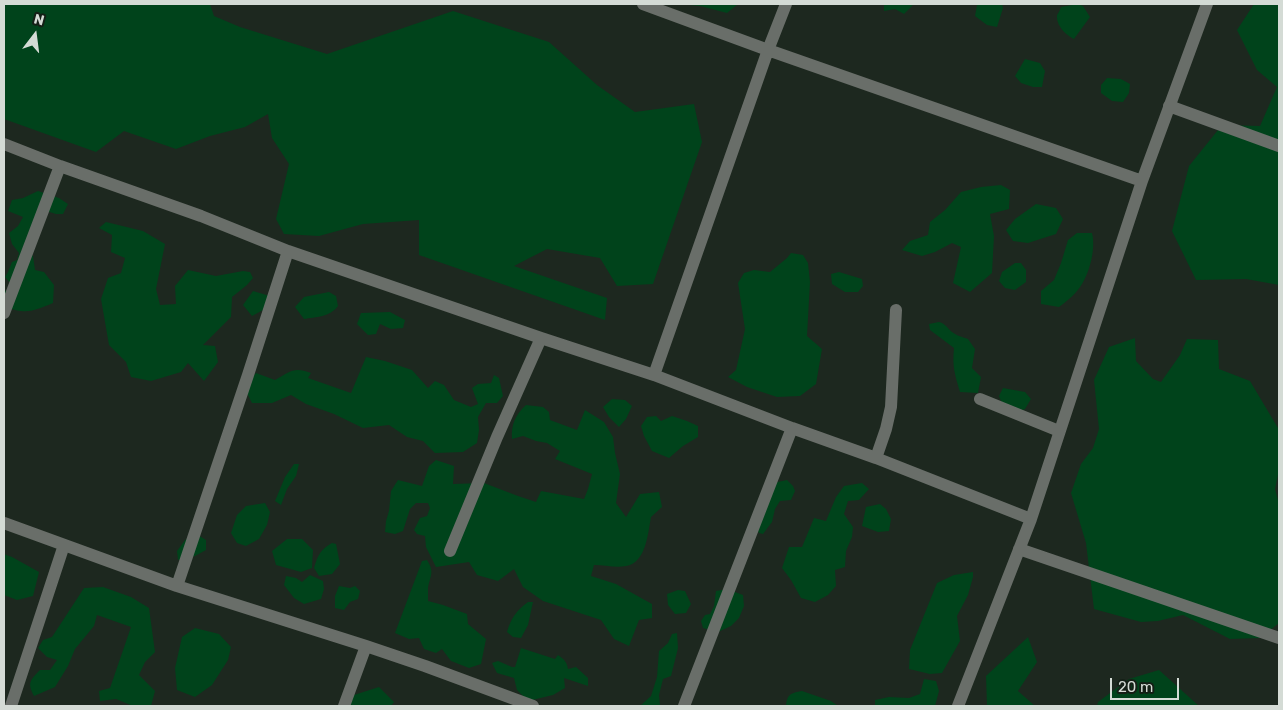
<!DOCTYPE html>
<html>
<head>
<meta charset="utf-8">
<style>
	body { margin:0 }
	#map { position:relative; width:1283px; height:710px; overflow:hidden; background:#1d281f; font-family:Rubik,sans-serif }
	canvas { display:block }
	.frame { position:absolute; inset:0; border:5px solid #d4dbd5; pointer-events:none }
	.north { position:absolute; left:10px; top:10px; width:50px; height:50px; -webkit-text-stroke:4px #141f16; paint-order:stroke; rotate:15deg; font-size:14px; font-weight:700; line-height:20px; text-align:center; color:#d4dbd5 }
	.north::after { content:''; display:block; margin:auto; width:18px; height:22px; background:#d4dbd5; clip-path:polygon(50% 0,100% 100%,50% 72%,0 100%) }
	.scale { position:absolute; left:1110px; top:678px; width:69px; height:22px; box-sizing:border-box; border:2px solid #d4dbd5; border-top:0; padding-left:6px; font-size:15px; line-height:18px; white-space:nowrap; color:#d4dbd5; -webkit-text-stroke:4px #141f16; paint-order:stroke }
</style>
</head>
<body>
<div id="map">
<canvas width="1283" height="710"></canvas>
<div class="frame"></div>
<div class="north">N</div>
<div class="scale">20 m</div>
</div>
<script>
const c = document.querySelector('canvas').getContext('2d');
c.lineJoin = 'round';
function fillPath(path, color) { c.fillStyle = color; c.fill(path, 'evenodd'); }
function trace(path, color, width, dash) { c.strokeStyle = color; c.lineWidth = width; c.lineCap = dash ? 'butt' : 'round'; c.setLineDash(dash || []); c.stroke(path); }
const green = new Path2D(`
	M 4,4 L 210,4 L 214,16 L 240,27 L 327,54 L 453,11 L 549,42 L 597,85 L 635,112 L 694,104 L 702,142 L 653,284 L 617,286 L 600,258 L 547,249 L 514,266 L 607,298 L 605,320 L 419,255 L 419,220 L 363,224 L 319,236 L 284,234 L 276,219 L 289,164 L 272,138 L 268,114 L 245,127 L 210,136 L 176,149 L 124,131 L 96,152 L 4,119 Z
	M 680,4 L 738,4 L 727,13 L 700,6 Z
	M 884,4 L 913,4 L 912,6 L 904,14 L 895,9 L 884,11 Z
	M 988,4 L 1002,4 L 1003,8 L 997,27 L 987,25 L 975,16 L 977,5 Z
	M 1078,4 L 1083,6 L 1090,17 L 1074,39 C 1066,35 1056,26 1057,15 C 1058,14 1061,8 1061,7 Z
	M 1254,4 L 1279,4 L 1279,285 L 1246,279 L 1196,280 L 1172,231 L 1189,166 L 1222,125 L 1260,126 L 1277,87 L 1257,70 L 1237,30 Z
	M 1025,59 L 1040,63 L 1045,71 L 1042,87 L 1033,87 L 1021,83 L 1015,76 Z
	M 1107,78 L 1121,79 L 1130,84 L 1129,93 L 1123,102 L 1112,101 L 1101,93 L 1101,85 Z
	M 1001,185 L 1010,190 L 1009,209 L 990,214 L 994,236 L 992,273 L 970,292 L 953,283 L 961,247 L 952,243 L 935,252 L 922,256 L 902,250 L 910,241 L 928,235 L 930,222 L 945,210 L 961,192 L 981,187 Z
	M 38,191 L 59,198 L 68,204 L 63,214 L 56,214 L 43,210 L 27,251 L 33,256 L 35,270 L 44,272 L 54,285 L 53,303 C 31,312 27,314 4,307 L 4,290 L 8,292 L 12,285 L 5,277 L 8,272 L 12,262 L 17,260 L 19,253 L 12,244 L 9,233 L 18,226 L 23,217 L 8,211 L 12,200 L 23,198 Z
	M 1036,204 L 1056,208 L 1063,219 L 1056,234 L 1028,243 L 1013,241 L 1006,230 L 1015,219 Z
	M 106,222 L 143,231 L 165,244 L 156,289 L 160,305 L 176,304 L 175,286 L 188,270 L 216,276 L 243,271 L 250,272 L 253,278 L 247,285 L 232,297 L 231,317 L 203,345 L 215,346 L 218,362 L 204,381 L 188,363 L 181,372 L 151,381 L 131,377 L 126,362 L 109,345 L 101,299 L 108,278 L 121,273 L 125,258 L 111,252 L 112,235 L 99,228 Z
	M 1077,233 L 1092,233 C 1096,248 1090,271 1082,284 C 1077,293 1067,301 1059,307 L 1041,304 L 1041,291 L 1054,280 L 1061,263 L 1068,240 Z
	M 791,253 L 803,255 L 808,263 L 810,282 L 807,336 L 822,349 L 816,384 L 800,396 L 777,397 L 747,387 L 728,377 L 736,370 L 745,329 L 738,283 L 744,273 L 754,270 L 770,272 L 787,258 Z
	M 1015,263 L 1021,263 L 1026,270 L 1026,282 L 1015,290 L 1005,288 L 999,281 L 1002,272 Z
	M 839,272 L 862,279 L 863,286 L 858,292 L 845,292 L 832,284 L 831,274 Z
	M 253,291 L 270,296 L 265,309 L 252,316 L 243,305 Z
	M 329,292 L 336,296 L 338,306 C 330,317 316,317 304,319 L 295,307 L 304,297 Z
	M 390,312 L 405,320 L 403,328 L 391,329 L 380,324 L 376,334 L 368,335 L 357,324 L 361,313 Z
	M 939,322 C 946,324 947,328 952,332 C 957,336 963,337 968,339 L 975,349 L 972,368 L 981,377 L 978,393 L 960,392 C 955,375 952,367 954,348 L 930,330 L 929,324 Z
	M 1135,338 L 1136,361 L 1153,379 L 1161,382 L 1180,355 L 1187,339 L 1218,340 L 1219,369 L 1250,381 L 1278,428 L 1279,431 L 1279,470 L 1275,489 L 1279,504 L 1279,623 L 1260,638 L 1230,639 L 1183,615 L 1158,621 L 1141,622 L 1094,609 L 1086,543 L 1071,493 L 1081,464 L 1093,448 L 1099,429 L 1094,380 L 1109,347 Z
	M 366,357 L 385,361 L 412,370 L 428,388 L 435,381 L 444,385 L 454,400 L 471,407 L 478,404 L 472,388 L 478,384 L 491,383 L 494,375 L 499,378 L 503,396 L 497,403 L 486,403 L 478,417 L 479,430 L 477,443 L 463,452 L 435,453 L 423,441 L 407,437 L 389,425 L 363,428 L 334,414 L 306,404 L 291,395 L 272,403 L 252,403 L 244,387 L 256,373 L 275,380 C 289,372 294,366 311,373 L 308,378 L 351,393 Z
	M 1003,388 L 1025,392 L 1031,399 L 1025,409 L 1015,413 L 1003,406 L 999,396 Z
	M 612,399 L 625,400 L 632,406 L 626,419 L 619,427 L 609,417 L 603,407 Z
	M 526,405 L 543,407 L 549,412 L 550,420 L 577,430 L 585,410 L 604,422 L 613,437 L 615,453 L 620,474 L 616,503 L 626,517 L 640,494 L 659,492 L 662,507 L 651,517 C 648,533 646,563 626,566 C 616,568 604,565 594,565 L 591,576 L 616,584 L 652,604 L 652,618 L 639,620 L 629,646 L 614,639 L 601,620 L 543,601 L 523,587 L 514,569 L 498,581 L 477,575 L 469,562 L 436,567 L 426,547 L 425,536 L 417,534 L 414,530 L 420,518 L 427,516 L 430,508 L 428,503 L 416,503 L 410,509 L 403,531 L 395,534 L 385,532 L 386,521 L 389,511 L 391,491 L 398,480 L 422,486 L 429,466 L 436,460 L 454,466 L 453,484 L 484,483 L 518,496 L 536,502 L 541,491 L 584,499 L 588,489 L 592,474 L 555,459 L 560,451 L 547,443 L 536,441 L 523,436 L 512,439 C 511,425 515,415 526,405 Z
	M 656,416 L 661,421 L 672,416 L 687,421 L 698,426 L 698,437 L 683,446 L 669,458 L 652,451 L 644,436 L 641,426 L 647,417 Z
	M 294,464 L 299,464 L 296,476 L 287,489 L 281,505 L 275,501 L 285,477 Z
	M 787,480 L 793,486 L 795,491 L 791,500 L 780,501 L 775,509 L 772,522 L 763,534 L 759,533 L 751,521 L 768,484 Z
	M 862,483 L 869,489 L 859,500 L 848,501 L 844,514 L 853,527 L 852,537 L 846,551 L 845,567 L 835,570 L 836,586 L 828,595 L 815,602 L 801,598 L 791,580 L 782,568 L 789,547 L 802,547 L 814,518 L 826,521 L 836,497 L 844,486 Z
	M 265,503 L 270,512 L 267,525 L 259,539 L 246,546 L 237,543 L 231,533 L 237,515 L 246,506 Z
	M 880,504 L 886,509 L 891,519 L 889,531 L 878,532 L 862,526 L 866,507 Z
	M 196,534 L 206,540 L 206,550 L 195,556 L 178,560 L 177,551 L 185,540 Z
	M 287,539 L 302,539 L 313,550 L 312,568 L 301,572 L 276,565 L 272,551 Z
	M 332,543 L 336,544 L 340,564 L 332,574 L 319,576 L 314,568 C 318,555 320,550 332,543 Z
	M 4,554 L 12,557 L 39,572 L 33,596 L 17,600 L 4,595 Z
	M 427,560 C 435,572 430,576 428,588 C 428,592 428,596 428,601 L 443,605 L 467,614 L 468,624 L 486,639 L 481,664 L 469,668 L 451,661 L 442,649 L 436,653 L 424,649 L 419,638 L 409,639 L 395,633 L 422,561 Z
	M 973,572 L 973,577 L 968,595 L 957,616 L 960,641 L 942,673 L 930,674 L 909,669 L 910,650 L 937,583 L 954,575 Z
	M 310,575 L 323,581 L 324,589 L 321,599 L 304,604 L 294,598 L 284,585 L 286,576 L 296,578 L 302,582 Z
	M 339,586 L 350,588 L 355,586 L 360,591 L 358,599 L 350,602 L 344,610 L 335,608 L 335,596 Z
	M 103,587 L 131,597 L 149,608 L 155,652 L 145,662 L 139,675 L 155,691 L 151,706 L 133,706 L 116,699 L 100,701 L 99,691 L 110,688 L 131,627 L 97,615 L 94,626 L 75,649 L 68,666 L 55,687 L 34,696 C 27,683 30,680 40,670 L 50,670 L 57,660 L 47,657 L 38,648 L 43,640 L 52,637 L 84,588 Z
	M 727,589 L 743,595 L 744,606 L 739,618 L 731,626 L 718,632 L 703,628 L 701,621 L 705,615 L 710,614 L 714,606 L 716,591 Z
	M 678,590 L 685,591 L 691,604 L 686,613 L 675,614 L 668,605 L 667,594 Z
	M 528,602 L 533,602 L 528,625 L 521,638 L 513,637 L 507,632 C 511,618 516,611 528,602 Z
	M 195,628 L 219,634 L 231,647 L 228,660 L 212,685 L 195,697 L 177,690 L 175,668 L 182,637 Z
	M 677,633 L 678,648 L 671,676 L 663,679 L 659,695 L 660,706 L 640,706 L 651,696 L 657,677 L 659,651 L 668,643 L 672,634 Z
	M 1028,637 L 1037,662 L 1018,691 L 1035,706 L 987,706 L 986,676 Z
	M 521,648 L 555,659 L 558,655 C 564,659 567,662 568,669 L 576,667 L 588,678 L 588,686 L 564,678 L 565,688 L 553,695 L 528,701 L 517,690 L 514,678 L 497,673 L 492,663 L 498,661 L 512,667 L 515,667 Z
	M 1159,670 L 1199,706 L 1097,706 L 1098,702 L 1129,679 Z
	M 924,679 L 936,681 L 939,691 L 935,706 L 875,706 L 875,700 L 889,697 L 909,698 L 920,694 Z
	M 379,687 L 394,702 L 391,706 L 346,706 L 354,695 Z
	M 802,691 L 831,701 L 838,706 L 786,706 C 787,694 791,693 802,691 Z`);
const minor = new Path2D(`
	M 643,4 L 768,50 L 1142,181
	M 1169,106 L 1279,146
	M 4,144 L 60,166 L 201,216 L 288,251 L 541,338 L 654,375 L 792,428 L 876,458 L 1031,519
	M 4,313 L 60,166
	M 654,375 L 768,50 L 786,4
	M 980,399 L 1059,431
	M 876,458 L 886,429 L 891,407 L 896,310
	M 4,523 L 177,586 L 366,646 L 425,666 L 533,706
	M 1019,549 L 1279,638
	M 450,551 L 497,437 L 541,338
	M 177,586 L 248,375 L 288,251
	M 11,706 L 64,545
	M 344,706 L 366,646
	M 684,706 L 792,428
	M 958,706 L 1031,519 L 1142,181 L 1207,4`);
fillPath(green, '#00431b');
trace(minor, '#696e69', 12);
</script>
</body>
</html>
